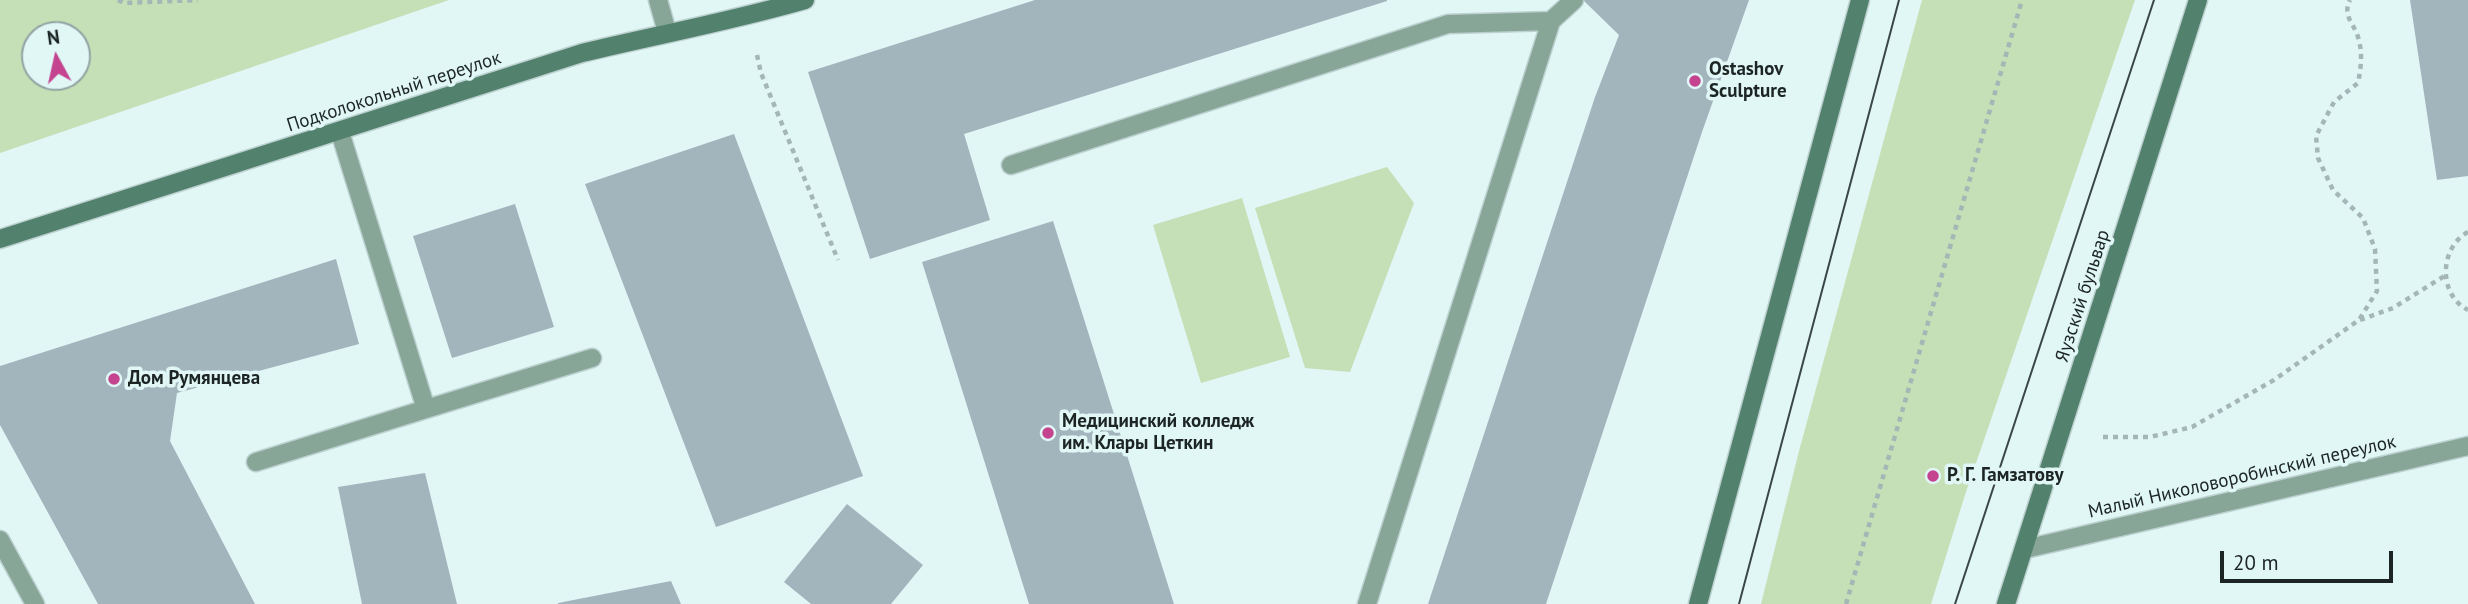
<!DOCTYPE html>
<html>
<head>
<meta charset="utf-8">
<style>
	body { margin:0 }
	#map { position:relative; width:2468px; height:604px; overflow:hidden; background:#e0f7f6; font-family:"PT Sans",sans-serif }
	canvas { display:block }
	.north { position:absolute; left:21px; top:21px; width:70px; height:70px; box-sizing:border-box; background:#e0f7f6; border:2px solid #92a3a2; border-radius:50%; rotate:352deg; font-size:19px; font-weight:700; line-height:28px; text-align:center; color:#1c2524 }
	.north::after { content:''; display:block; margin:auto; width:24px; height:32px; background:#c44490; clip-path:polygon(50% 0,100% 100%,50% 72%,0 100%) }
	.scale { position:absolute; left:2220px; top:551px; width:173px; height:32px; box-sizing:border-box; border:4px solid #1c2524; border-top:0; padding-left:9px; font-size:21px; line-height:24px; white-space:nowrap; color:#1c2524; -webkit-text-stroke:5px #e0f7f6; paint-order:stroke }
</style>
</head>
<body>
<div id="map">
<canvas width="2468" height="604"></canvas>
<div class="north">N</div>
<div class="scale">20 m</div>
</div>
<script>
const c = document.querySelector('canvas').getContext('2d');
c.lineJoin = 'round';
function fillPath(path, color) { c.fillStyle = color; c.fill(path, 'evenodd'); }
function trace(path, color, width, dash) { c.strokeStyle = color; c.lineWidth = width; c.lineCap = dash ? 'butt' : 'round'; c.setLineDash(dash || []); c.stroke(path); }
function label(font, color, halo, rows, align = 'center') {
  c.font = font + ' "PT Sans",sans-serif'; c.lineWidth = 7; c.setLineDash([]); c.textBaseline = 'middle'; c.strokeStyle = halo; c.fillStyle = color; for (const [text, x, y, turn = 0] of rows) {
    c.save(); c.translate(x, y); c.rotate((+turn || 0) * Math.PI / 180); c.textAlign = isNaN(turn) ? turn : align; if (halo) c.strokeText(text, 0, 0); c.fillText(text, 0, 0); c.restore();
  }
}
const green = new Path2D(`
	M 0,0 L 449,0 L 0,153 ZM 35,35 L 77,35 L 77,77 L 35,77 Z
	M 1922,0 L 2135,0 L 1964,498 L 1931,604 L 1761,604 L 1799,451 Z
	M 1387,167 L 1414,203 L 1350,372 L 1305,368 L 1255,208 Z
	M 1242,198 L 1290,357 L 1201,383 L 1153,225 Z`);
const building = new Path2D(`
	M 1035,0 L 1387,0 L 1387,1 L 964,134 L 990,220 L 870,259 L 808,72 Z
	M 1583,0 L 1749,0 L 1702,132 L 1546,604 L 1428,604 L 1595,97 L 1619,35 Z
	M 2410,0 L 2468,0 L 2468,176 L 2437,180 Z
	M 734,134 L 863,476 L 716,527 L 585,184 Z
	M 515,204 L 554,327 L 452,358 L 413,236 Z
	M 1053,221 L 1174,604 L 1029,604 L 922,262 Z
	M 336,259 L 359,344 L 177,393 L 170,441 L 255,604 L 98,604 L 0,425 L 0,366 Z
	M 425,473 L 457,604 L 362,604 L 338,487 Z
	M 847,504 L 923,565 L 891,604 L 811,604 L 784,582 Z
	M 671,581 L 681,604 L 558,604 L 558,603 Z`);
const path = new Path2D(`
	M 118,0 L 124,3 L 198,0
	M 757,55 L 761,73 L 838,260
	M 2468,232 C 2439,248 2438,295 2468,310
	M 2360,320 L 2393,308 L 2446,275
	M 2103,437 L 2150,437 L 2192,427 L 2274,380 L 2359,320 L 2377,291 L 2375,249 L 2363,218 L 2333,190 L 2318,158 L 2316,136 L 2334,102 L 2358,83 C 2361,67 2363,53 2358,37 C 2354,23 2342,16 2350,0
	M 1846,604 L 2022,0`);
const lane = new Path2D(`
	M 340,132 L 426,409 L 592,358
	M 1011,165 L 1448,24 L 1551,21 L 1574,0
	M 256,462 L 426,409
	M 1367,604 L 1551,21`);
const street = new Path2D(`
	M 658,0 L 667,32
	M 0,540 L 35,604
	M 2025,549 L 2468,446`);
const secondary = new Path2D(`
	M 0,239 L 582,53 C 657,35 732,21 805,0
	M 1698,604 L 1860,0
	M 2006,604 L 2198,0`);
const tram = new Path2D(`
	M 1739,604 L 1899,0
	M 1955,604 L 2154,0`);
const markers = [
	[1695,81,7,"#c44490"],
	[114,379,7,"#c44490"],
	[1048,433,7,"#c44490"],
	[1933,476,7,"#c44490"]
];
const poiNames = [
	["Ostashov",1709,70],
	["Sculpture",1709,92],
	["Дом Румянцева",128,379],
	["Медицинский колледж",1062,422],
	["им. Клары Цеткин",1062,444],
	["Р. Г. Гамзатову",1947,476]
];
const streetNames = [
	["Подколокольный переулок",394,92,-18],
	["Яузский бульвар",2083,296,-72],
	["Малый Николоворобинский переулок",2242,477,-13]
];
fillPath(green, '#c5dfb6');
fillPath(building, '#a2b5bd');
trace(lane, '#bdd1d0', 21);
trace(street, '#bdd1d0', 21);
trace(secondary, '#bdd1d0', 21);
trace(path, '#a4b7b6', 4.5, [5, 5]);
trace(lane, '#87a698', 18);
trace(street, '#87a698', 18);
trace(secondary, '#52826d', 18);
trace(tram, '#3b4746', 2);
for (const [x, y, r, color] of markers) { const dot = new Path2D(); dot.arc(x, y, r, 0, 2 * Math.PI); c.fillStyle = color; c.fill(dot); trace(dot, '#e0f7f6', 2.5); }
label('bold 19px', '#1c2524', '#e0f7f6', poiNames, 'left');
label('19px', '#1c2524', '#e0f7f6', streetNames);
</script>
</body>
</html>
